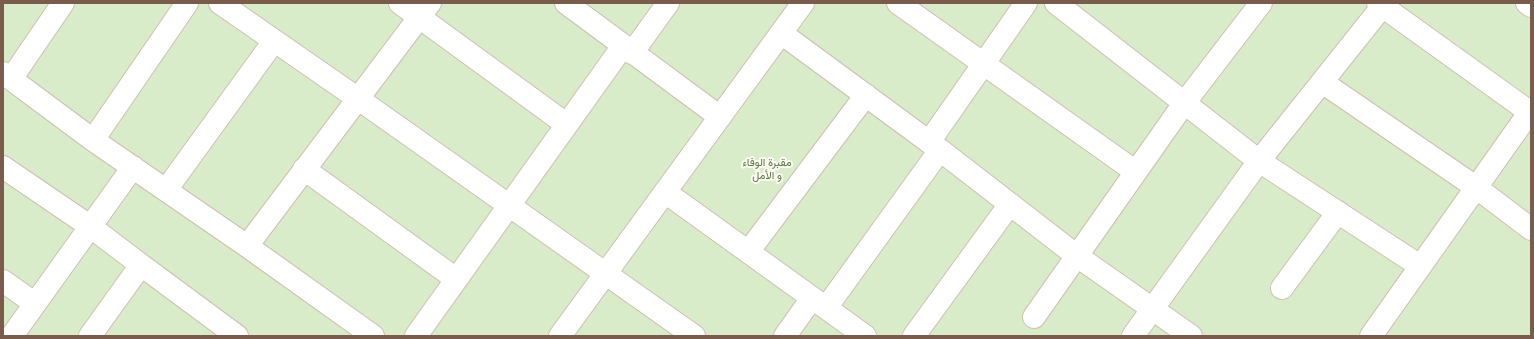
<!DOCTYPE html>
<html>
<head>
<meta charset="utf-8">
<style>
	body { margin:0 }
	#map { position:relative; width:1534px; height:339px; overflow:hidden; background:#fdf6ec; font-family:Karla,sans-serif }
	canvas { display:block }
	.frame { position:absolute; inset:0; border:4px solid #7a5c4d; pointer-events:none }
</style>
</head>
<body>
<div id="map">
<canvas width="1534" height="339"></canvas>
<div class="frame"></div>
</div>
<script>
const c = document.querySelector('canvas').getContext('2d');
c.lineJoin = 'round';
function fillPath(path, color) { c.fillStyle = color; c.fill(path, 'evenodd'); }
function trace(path, color, width, dash) { c.strokeStyle = color; c.lineWidth = width; c.lineCap = dash ? 'butt' : 'round'; c.setLineDash(dash || []); c.stroke(path); }
function label(font, color, halo, rows, align = 'center') {
  c.font = font + ' Karla,Vazirmatn,sans-serif'; c.lineWidth = 4; c.setLineDash([]); c.textBaseline = 'middle'; c.strokeStyle = halo; c.fillStyle = color; for (const [text, x, y, turn = 0] of rows) {
    c.save(); c.translate(x, y); c.rotate((+turn || 0) * Math.PI / 180); c.textAlign = isNaN(turn) ? turn : align; if (halo) c.strokeText(text, 0, 0); c.fillText(text, 0, 0); c.restore();
  }
}
const green = new Path2D(`
	M 3,3 L 1531,3 L 1531,336 L 3,336 Z`);
const minor = new Path2D(`
	M 220,3 L 357,98 L 694,336
	M 400,3 L 566,124
	M 566,3 L 720,117
	M 898,3 L 1136,172
	M 1056,3 L 1259,161 L 1420,266
	M 1378,3 L 1531,113
	M 1527,3 L 1531,6
	M 781,33 L 940,150 L 1077,256 L 1191,336
	M 632,53 L 668,3
	M 3,73 L 93,140 L 247,246 L 373,336
	M 11,79 L 63,3
	M 1322,82 L 1477,188 L 1531,229
	M 93,140 L 187,3
	M 929,142 L 1026,3
	M 3,167 L 91,227 L 141,265 L 90,336
	M 304,169 L 456,279
	M 166,190 L 274,41
	M 665,192 L 865,336
	M 247,246 L 430,3
	M 748,252 L 866,95
	M 141,265 L 237,336
	M 3,281 L 34,303
	M 1282,288 L 1338,212
	M 826,308 L 940,150
	M 1034,317 L 1185,102 L 1261,3
	M 12,336 L 133,167
	M 416,336 L 623,46
	M 560,336 L 803,3
	M 785,336 L 812,298
	M 914,336 L 1010,204
	M 1133,336 L 1259,161 L 1385,3
	M 1371,336 L 1531,110`);
const parkNames = [
	["مقبرة الوفاء",767,163],
	["و الأمل",767,176]
];
fillPath(green, '#d8ecc9');
trace(minor, '#d1beb0', 24);
trace(minor, '#fff', 22);
label('11px', '#537a41', '#fffaf3', parkNames);
</script>
</body>
</html>
